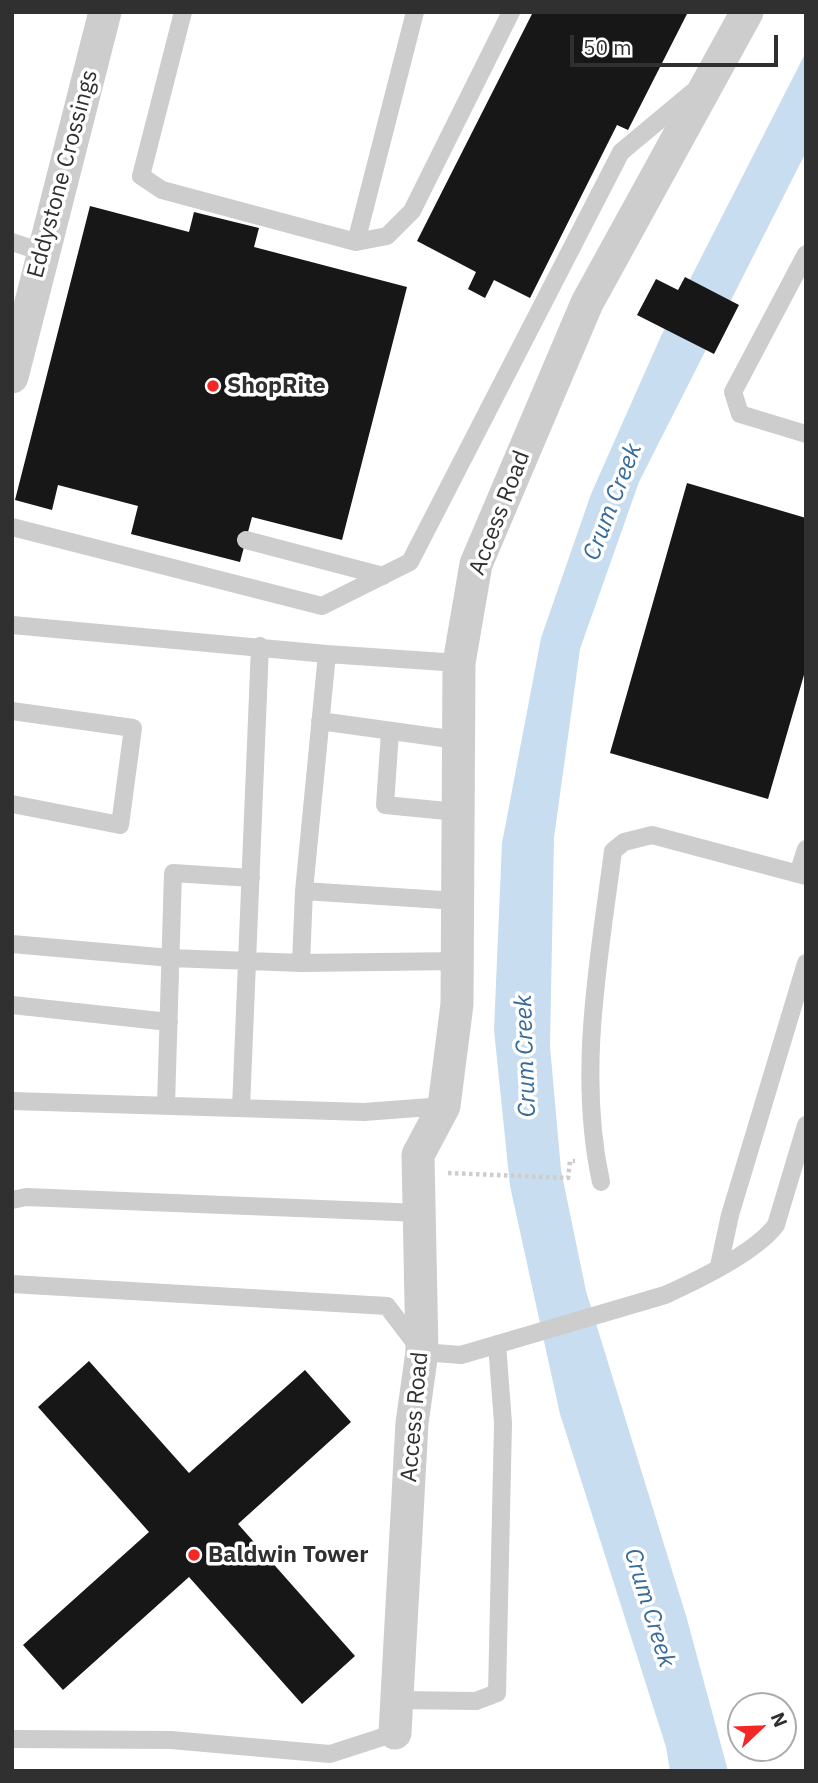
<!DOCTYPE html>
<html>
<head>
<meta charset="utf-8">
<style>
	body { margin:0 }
	#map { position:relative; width:818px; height:1783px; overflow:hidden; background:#fff; font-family:"IBM Plex Sans",sans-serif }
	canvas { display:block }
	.frame { position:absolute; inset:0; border:14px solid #303030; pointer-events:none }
	.north { position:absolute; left:727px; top:1692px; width:70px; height:70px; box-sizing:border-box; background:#fff; border:2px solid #acacac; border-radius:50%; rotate:67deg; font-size:19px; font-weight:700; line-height:28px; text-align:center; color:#303030 }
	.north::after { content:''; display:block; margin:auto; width:24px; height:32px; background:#f32726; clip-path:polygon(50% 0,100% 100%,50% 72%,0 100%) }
	.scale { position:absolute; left:570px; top:35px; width:208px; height:32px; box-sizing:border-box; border:4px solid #303030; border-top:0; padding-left:9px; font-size:21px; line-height:24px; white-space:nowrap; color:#303030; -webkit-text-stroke:5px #fff; paint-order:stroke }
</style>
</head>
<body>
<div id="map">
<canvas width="818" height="1783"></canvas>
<div class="frame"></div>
<div class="north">N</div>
<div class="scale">50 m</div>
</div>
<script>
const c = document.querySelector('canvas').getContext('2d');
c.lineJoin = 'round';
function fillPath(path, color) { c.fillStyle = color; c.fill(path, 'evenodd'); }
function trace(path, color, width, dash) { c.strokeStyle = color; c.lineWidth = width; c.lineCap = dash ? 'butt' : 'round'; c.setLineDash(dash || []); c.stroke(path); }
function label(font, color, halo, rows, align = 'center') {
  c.font = font + ' "IBM Plex Sans",sans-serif'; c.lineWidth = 7; c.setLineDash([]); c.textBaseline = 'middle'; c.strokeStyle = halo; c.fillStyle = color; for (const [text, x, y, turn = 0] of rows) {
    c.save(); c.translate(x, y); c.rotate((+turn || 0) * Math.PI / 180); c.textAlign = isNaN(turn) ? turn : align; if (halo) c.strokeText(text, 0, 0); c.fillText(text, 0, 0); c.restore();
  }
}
const water = new Path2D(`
	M 806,52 L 806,152 L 639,482 L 580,649 L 554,838 L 550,1046 L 561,1170 L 586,1291 L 687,1619 L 728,1771 L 670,1771 L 666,1747 L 560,1414 L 510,1186 L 494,1030 L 502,843 L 541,638 L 591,494 L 661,336 Z`);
const building = new Path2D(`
	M 533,12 L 688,12 L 628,130 L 617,125 L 530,298 L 494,280 L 485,298 L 468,289 L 476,272 L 417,241 Z
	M 90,206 L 189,232 L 194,212 L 259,228 L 254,247 L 407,287 L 342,540 L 252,517 L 240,562 L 131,534 L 138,506 L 58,485 L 52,510 L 15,500 Z
	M 685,277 L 739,305 L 714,354 L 637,315 L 656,279 L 678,290 Z
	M 687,483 L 806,518 L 806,668 L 768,799 L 610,753 Z
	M 89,1361 L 189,1473 L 305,1370 L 351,1422 L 238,1524 L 355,1656 L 302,1704 L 189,1577 L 63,1690 L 23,1645 L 149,1532 L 38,1407 Z`);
const path = new Path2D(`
	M 448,1173 L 568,1178 L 570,1161 L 575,1161`);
const service = new Path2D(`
	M 183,12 L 141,176 L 162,190 L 356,242 L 387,236 L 412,211 L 511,12
	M 12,242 L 42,252
	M 356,242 L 415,12
	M 806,254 L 733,392 L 740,414 L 806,434
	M 12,527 L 322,606 L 410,562 L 621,152 L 693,92
	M 246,540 L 383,576
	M 12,625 L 327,654 L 459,663
	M 12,711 L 133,728 L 120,825 L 12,804
	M 320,721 L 457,740
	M 390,732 L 385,805 L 457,812
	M 798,874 L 806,849
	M 304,891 L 457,901
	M 12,944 L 171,958 L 301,963 L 304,891 L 327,654
	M 301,963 L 457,961
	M 12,1005 L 169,1022
	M 12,1101 L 364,1112 L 444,1106
	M 166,1105 L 173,873 L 251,878
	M 241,1108 L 260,646
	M 601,1182 C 577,1073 599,960 613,851 L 624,842 L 652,835 L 806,876
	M 12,1200 L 26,1197 L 420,1213
	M 719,1266 L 730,1215 L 806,963
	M 12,1284 L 387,1306 L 422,1352 L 461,1355 L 665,1295 C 696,1281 756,1252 776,1225 L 806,1125
	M 397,1700 L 476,1701 L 497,1693 L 503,1423 L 497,1344
	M 12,1739 L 171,1740 L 330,1754 L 395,1733`);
const minor = new Path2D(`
	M 12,377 L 105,12
	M 395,1733 L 412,1423 L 422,1352 L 418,1155 L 444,1106 L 457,1004 L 459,663 L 476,564 L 587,303 L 747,12`);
const markers = [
	[213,386,7,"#f32726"],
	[194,1555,7,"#f32726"]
];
const streetNames = [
	["Eddystone Crossings",63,174,-75],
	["Access Road",500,513,-69],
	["Access Road",415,1417,-85]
];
const poiNames = [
	["ShopRite",227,386],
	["Baldwin Tower",208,1555]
];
const waterNames = [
	["Crum Creek",613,502,-69],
	["Crum Creek",526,1056,-92],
	["Crum Creek",649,1608,73]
];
fillPath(water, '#c8ddef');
fillPath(building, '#171717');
trace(path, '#cdcdcd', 4.5, [3.5, 3.5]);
trace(service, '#cdcdcd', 18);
trace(minor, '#cdcdcd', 33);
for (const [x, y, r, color] of markers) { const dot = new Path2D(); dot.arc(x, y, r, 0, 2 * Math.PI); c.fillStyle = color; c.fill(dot); trace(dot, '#fff', 2.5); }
label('23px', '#303030', '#fff', streetNames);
label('bold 23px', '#303030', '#fff', poiNames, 'left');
label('italic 24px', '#376b99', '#fff', waterNames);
</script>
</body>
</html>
